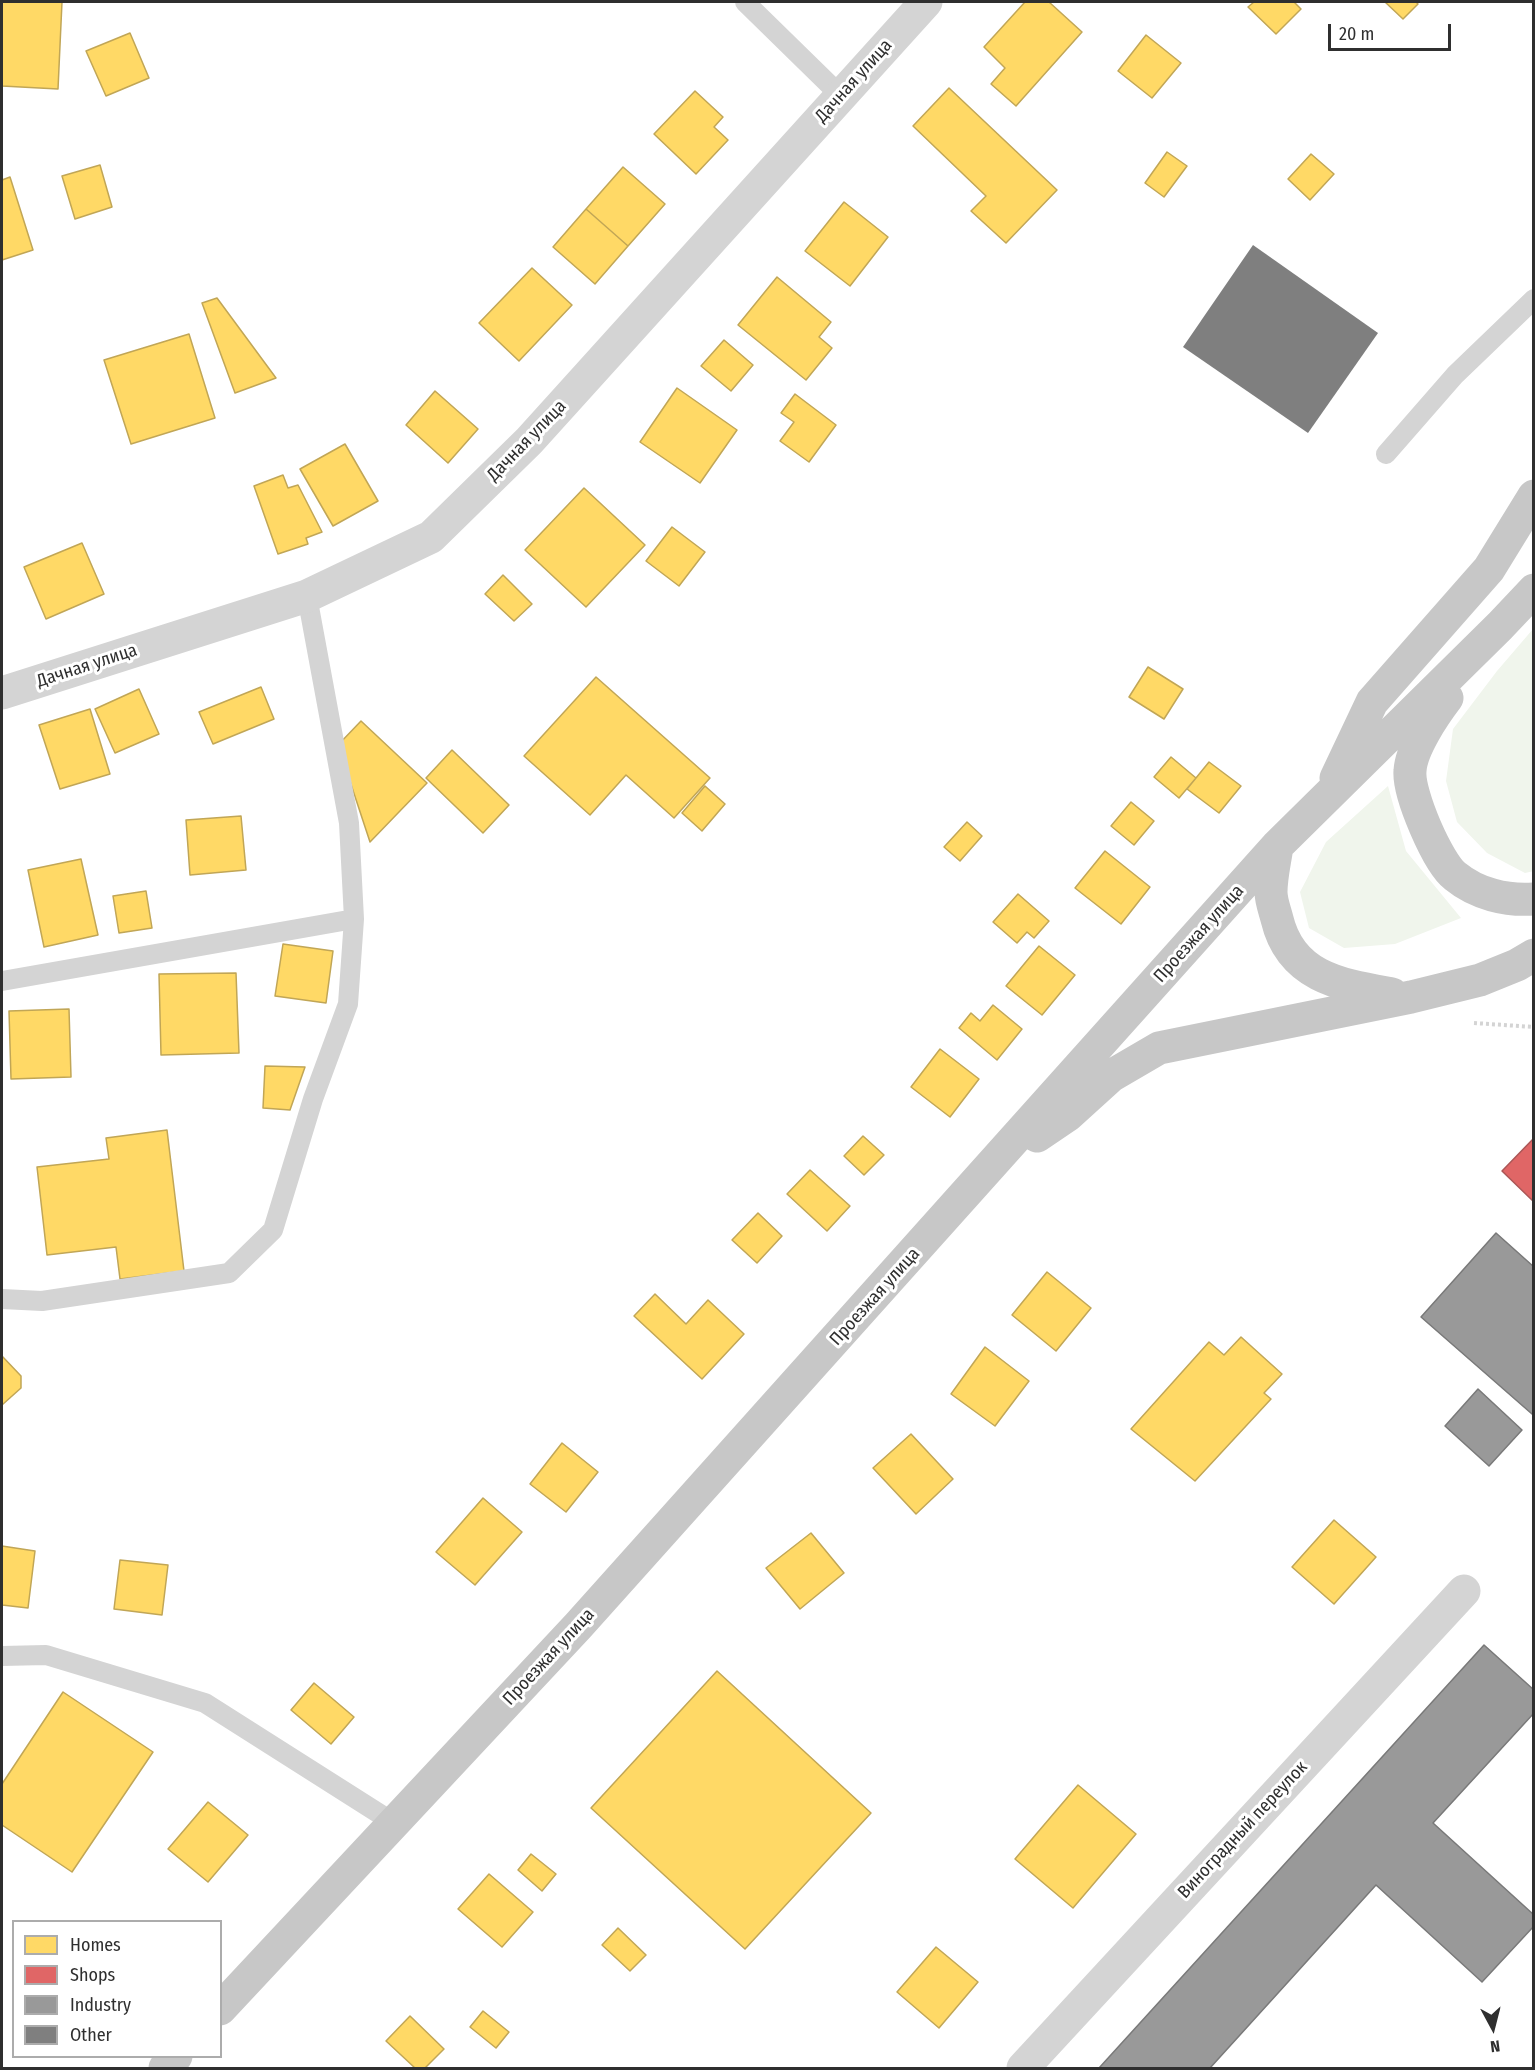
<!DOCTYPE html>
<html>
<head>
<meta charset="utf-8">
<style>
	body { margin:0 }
	#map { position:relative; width:1535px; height:2070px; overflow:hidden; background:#fff; font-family:"Fira Sans Condensed",sans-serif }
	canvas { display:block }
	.frame { position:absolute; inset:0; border:3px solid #2f2f2f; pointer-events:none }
	.legend { position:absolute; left:12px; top:1920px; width:210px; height:138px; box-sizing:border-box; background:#fff; border:2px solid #acacac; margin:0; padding:8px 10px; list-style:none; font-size:18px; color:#2f2f2f }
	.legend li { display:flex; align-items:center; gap:12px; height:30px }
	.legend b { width:30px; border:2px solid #acacac }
	.north { position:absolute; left:1463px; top:1998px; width:60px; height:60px; -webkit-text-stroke:4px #fff; paint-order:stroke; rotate:173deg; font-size:16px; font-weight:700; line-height:24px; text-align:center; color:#2f2f2f }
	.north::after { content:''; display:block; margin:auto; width:21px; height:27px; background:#2f2f2f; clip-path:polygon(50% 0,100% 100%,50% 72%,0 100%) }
	.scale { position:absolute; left:1328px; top:24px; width:123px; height:27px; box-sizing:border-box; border:3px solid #2f2f2f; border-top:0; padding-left:8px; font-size:18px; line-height:21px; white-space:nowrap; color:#2f2f2f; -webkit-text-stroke:4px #fff; paint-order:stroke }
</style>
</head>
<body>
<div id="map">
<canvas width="1535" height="2070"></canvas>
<div class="frame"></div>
<ul class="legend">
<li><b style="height:16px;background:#ffd966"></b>Homes</li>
<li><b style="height:16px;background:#e06666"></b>Shops</li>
<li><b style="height:16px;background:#999"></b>Industry</li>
<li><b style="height:16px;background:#7f7f7f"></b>Other</li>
</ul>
<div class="north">N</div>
<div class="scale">20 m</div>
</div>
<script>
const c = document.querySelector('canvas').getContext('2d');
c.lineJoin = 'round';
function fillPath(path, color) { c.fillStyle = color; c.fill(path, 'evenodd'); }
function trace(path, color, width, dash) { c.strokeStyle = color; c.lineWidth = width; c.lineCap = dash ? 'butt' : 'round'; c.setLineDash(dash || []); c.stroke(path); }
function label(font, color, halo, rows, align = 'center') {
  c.font = font + ' "Fira Sans Condensed",sans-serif'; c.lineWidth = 6; c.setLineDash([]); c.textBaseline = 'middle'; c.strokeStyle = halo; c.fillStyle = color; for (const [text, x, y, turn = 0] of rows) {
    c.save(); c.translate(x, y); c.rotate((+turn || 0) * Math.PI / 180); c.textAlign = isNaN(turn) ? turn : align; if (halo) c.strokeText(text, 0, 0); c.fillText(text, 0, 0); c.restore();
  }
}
const green = new Path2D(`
	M 1533,629 L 1534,871 L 1525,873 L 1487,853 L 1457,822 L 1446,781 L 1453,729 L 1497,671 Z
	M 1388,786 L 1406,851 L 1461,918 L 1395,944 L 1344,948 L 1309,928 L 1300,892 L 1326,842 Z`);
const homes = new Path2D(`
	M 2,2 L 62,2 L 58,89 L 2,86 Z
	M 1025,2 L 1049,2 L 1082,32 L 1016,106 L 991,84 L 1005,68 L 984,47 Z
	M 1254,2 L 1294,2 L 1301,9 L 1276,34 L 1248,7 Z
	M 1385,2 L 1416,2 L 1418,4 L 1403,19 Z
	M 130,33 L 149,78 L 106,96 L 86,51 Z
	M 1146,35 L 1181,63 L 1152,98 L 1118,71 Z
	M 949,88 L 1057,190 L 1006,243 L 971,211 L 986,196 L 913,126 Z
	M 695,91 L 723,117 L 714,127 L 728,140 L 696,174 L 654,134 Z
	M 1167,152 L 1187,166 L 1164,197 L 1145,183 Z
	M 1311,154 L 1334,174 L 1310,200 L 1288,179 Z
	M 100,165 L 112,207 L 75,219 L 62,176 Z
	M 623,167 L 665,204 L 628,246 L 586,209 Z
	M 10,177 L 33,250 L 2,260 L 2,180 Z
	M 844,202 L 888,237 L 850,286 L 805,251 Z
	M 586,209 L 628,246 L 595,284 L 553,247 Z
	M 532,268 L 572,305 L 519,361 L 479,323 Z
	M 777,277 L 831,322 L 819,337 L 832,348 L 806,380 L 738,325 Z
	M 217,298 L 276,378 L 235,393 L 202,303 Z
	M 189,334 L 215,418 L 131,444 L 104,360 Z
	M 724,340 L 753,365 L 731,391 L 701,366 Z
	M 677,388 L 737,430 L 700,483 L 640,442 Z
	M 435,391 L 478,429 L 448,463 L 406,425 Z
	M 795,394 L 836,425 L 809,462 L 780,441 L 794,422 L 781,413 Z
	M 345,444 L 378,501 L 333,526 L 300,469 Z
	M 283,475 L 288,488 L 298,485 L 322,532 L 306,538 L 308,544 L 278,554 L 254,486 Z
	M 584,488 L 645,545 L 586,607 L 525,550 Z
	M 672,527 L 705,552 L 679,586 L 646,561 Z
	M 82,543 L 104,594 L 46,619 L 24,567 Z
	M 503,575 L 532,604 L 514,621 L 485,594 Z
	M 1148,667 L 1183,689 L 1164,719 L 1129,697 Z
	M 596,677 L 710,778 L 674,818 L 626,775 L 590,815 L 524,756 Z
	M 261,687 L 274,719 L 213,744 L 199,712 Z
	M 139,689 L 159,734 L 115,753 L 95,709 Z
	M 90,709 L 110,774 L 60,789 L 39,725 Z
	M 361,721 L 427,783 L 370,842 L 338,745 Z
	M 452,750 L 509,805 L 483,833 L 426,778 Z
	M 1171,757 L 1196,778 L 1179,798 L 1154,777 Z
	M 1209,762 L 1241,786 L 1219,813 L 1187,789 Z
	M 705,786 L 725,804 L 702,831 L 682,813 Z
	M 1131,802 L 1154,821 L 1134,845 L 1111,826 Z
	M 241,816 L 246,870 L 190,875 L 186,820 Z
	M 967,822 L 982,836 L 960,861 L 944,847 Z
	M 1105,851 L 1150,887 L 1121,924 L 1075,888 Z
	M 81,859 L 98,935 L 44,947 L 28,870 Z
	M 146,891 L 152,928 L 119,933 L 113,896 Z
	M 1018,894 L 1049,921 L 1034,938 L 1027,932 L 1017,943 L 993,922 Z
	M 283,944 L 333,951 L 326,1003 L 275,996 Z
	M 1039,946 L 1075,975 L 1042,1015 L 1006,986 Z
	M 236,973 L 239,1053 L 161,1055 L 159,974 Z
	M 993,1005 L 1022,1029 L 997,1060 L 959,1028 L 971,1013 L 980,1021 Z
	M 69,1009 L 71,1077 L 11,1079 L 9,1011 Z
	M 940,1049 L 979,1079 L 950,1117 L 911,1087 Z
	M 265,1066 L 305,1067 L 290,1110 L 263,1108 Z
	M 167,1130 L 184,1271 L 120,1279 L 116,1247 L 47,1255 L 37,1167 L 109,1159 L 106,1138 Z
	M 863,1136 L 884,1155 L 864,1175 L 844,1156 Z
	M 810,1170 L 850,1206 L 827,1231 L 787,1194 Z
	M 758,1213 L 782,1236 L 757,1263 L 732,1240 Z
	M 1047,1272 L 1091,1308 L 1056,1351 L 1012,1315 Z
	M 655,1294 L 686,1324 L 708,1300 L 744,1334 L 702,1379 L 634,1316 Z
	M 1241,1337 L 1282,1374 L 1264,1393 L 1271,1399 L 1195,1481 L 1131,1429 L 1209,1342 L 1224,1355 Z
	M 985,1347 L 1029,1381 L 995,1426 L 951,1394 Z
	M 2,1356 L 21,1376 L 21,1388 L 2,1405 Z
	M 911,1434 L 953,1479 L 916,1514 L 873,1468 Z
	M 562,1443 L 598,1472 L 566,1512 L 530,1484 Z
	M 483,1498 L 522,1532 L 475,1585 L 436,1552 Z
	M 1334,1520 L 1376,1557 L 1334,1604 L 1292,1567 Z
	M 811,1533 L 844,1573 L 800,1609 L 766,1568 Z
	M 2,1546 L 35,1551 L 28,1608 L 2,1605 Z
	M 120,1560 L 168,1565 L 162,1615 L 114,1609 Z
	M 717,1671 L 871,1813 L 745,1949 L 591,1808 Z
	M 314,1683 L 354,1717 L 331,1744 L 291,1710 Z
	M 63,1692 L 153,1752 L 72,1872 L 2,1825 L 2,1784 Z
	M 1078,1785 L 1136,1834 L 1073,1908 L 1015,1859 Z
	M 208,1802 L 248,1835 L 208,1882 L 168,1849 Z
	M 531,1854 L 556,1874 L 542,1891 L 518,1870 Z
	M 489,1874 L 533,1912 L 502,1947 L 458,1909 Z
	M 618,1928 L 646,1955 L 630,1971 L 602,1945 Z
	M 936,1947 L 978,1982 L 939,2028 L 897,1992 Z
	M 483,2011 L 509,2032 L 496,2048 L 470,2027 Z
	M 410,2016 L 444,2049 L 425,2068 L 415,2068 L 386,2041 Z`);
const shops = new Path2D(`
	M 1534,1138 L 1534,1202 L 1502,1171 Z`);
const industry = new Path2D(`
	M 1496,1233 L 1534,1267 L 1534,1413 L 1532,1414 L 1421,1317 Z
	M 1478,1389 L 1522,1430 L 1489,1466 L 1445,1426 Z
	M 1484,1645 L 1534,1690 L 1534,1713 L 1433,1823 L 1534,1915 L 1534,1926 L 1482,1982 L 1376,1885 L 1210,2068 L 1099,2068 Z`);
const building = new Path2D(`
	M 1253,245 L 1378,333 L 1308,433 L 1183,347 Z`);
const path = new Path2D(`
	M 1474,1023 L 1534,1027`);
const lane = new Path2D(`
	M 745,2 L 841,96
	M 1386,454 L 1455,375 L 1534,299
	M 2,981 L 354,919
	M 2,1299 L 42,1301 L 229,1273 L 273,1230 L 313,1099 L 348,1004 L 354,919 L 349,823 L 307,596
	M 2,1656 L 46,1655 L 205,1703 L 394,1823`);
const street = new Path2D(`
	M 2,693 L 307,596 L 431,537 L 529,441 L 926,2
	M 1023,2068 L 1464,1591`);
const primary = new Path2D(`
	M 1447,698 C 1434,715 1411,749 1410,771 C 1408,794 1438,863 1455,876 C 1477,894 1506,901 1534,899
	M 1336,778 L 1372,702 L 1489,569 L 1534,496
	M 1277,846 C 1275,861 1271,877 1271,892 C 1271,901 1275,911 1277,919 C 1291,978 1342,985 1392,994
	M 1037,1136 L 1068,1115 L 1111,1076 L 1159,1048 L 1411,997 L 1480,980 L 1517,965 L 1534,955
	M 220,2009 L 578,1626 L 1277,846 L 1500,626 L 1534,590
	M 165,2068 L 176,2056`);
const streetNames = [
	["Дачная улица",854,81,-48],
	["Дачная улица",527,441,-46],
	["Дачная улица",87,666,-18],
	["Проезжая улица",1199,934,-48],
	["Проезжая улица",875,1297,-48],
	["Проезжая улица",549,1657,-47],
	["Виноградный переулок",1243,1830,-47]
];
fillPath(green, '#f0f5ec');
fillPath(homes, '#ffd966');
trace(homes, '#c1a656', 1.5);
fillPath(shops, '#e06666');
trace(shops, '#ab5656', 1.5);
fillPath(industry, '#999');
trace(industry, '#797979', 1.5);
fillPath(building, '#7f7f7f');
trace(path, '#d4d4d4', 4, [3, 3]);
trace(lane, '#d4d4d4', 20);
trace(street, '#d4d4d4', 33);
trace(primary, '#c7c7c7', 33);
label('18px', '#2f2f2f', '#fff', streetNames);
</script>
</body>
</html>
